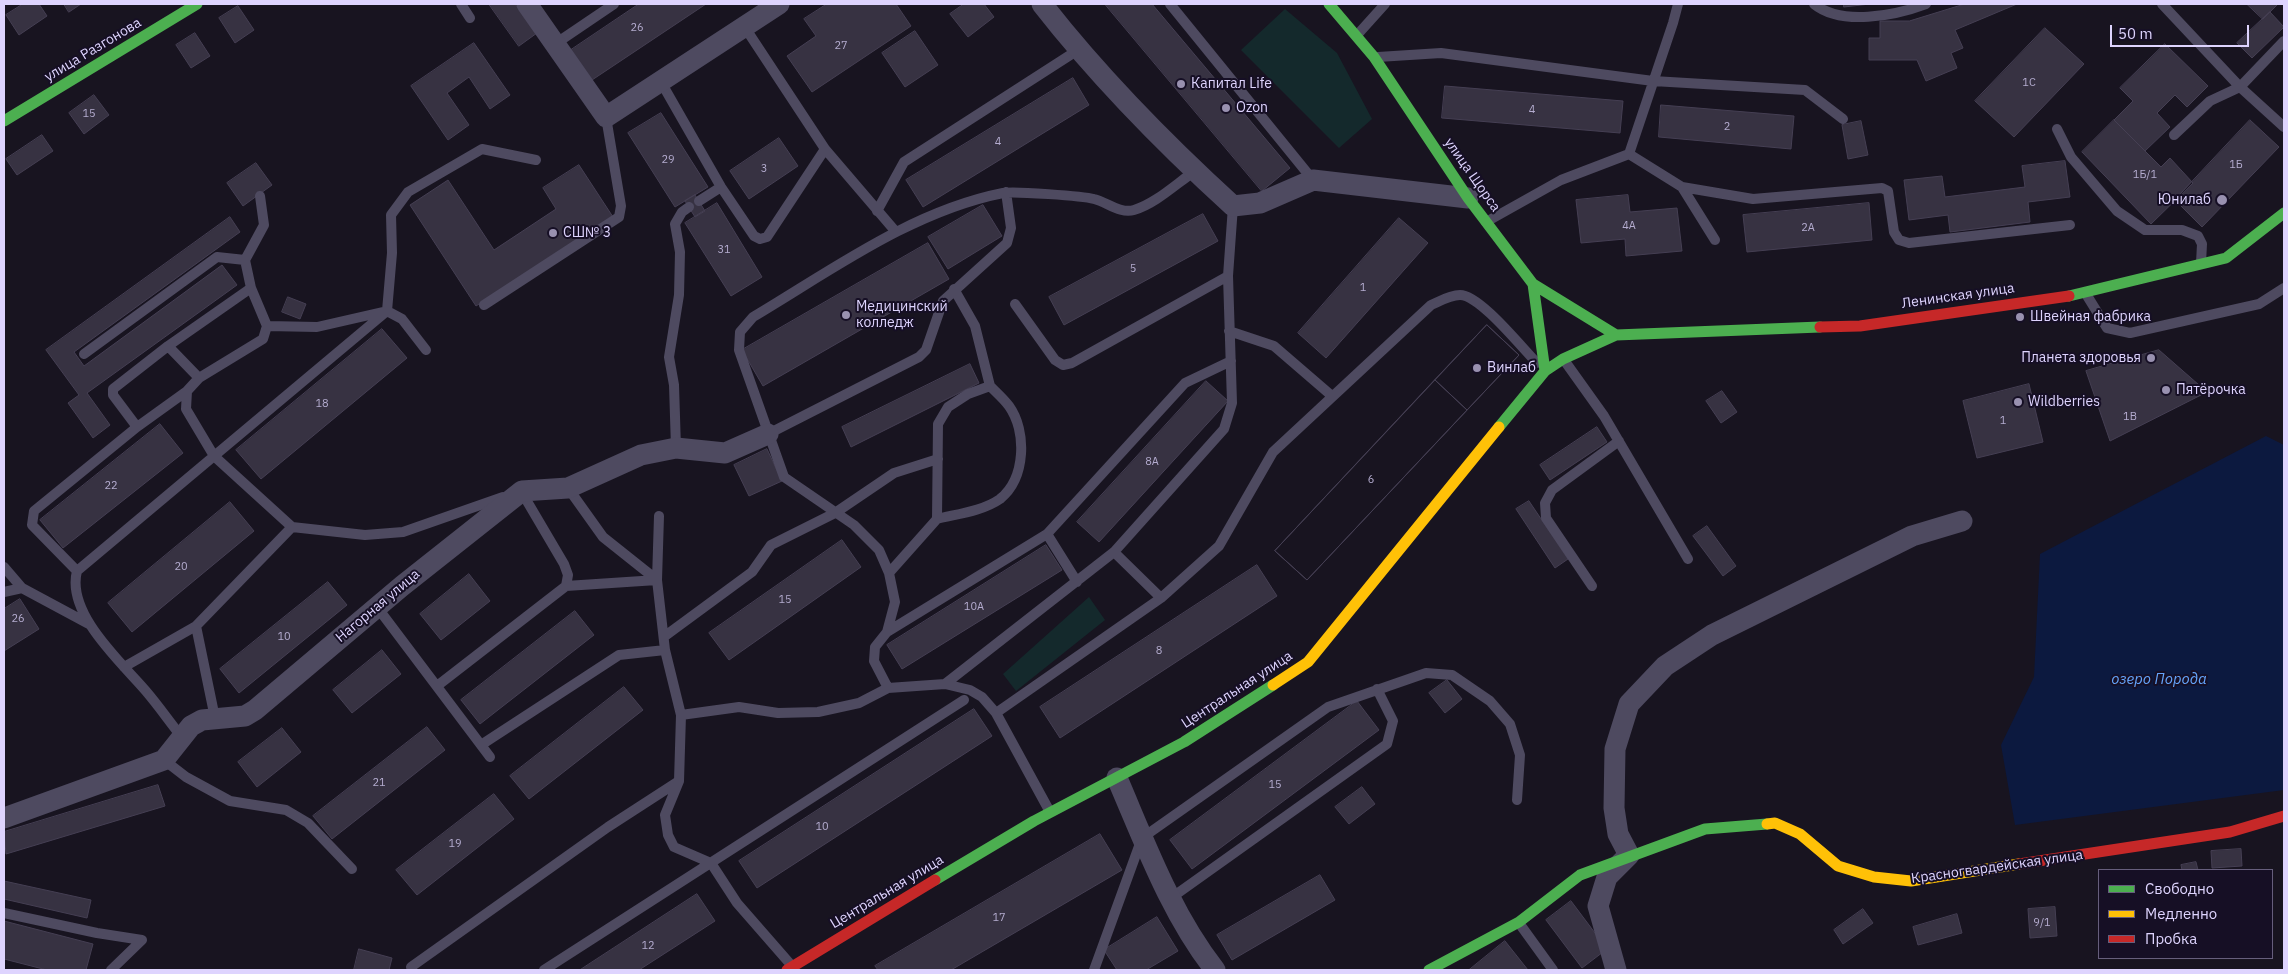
<!DOCTYPE html>
<html>
<head>
<meta charset="utf-8">
<style>
	body { margin:0 }
	#map { position:relative; width:2288px; height:974px; overflow:hidden; background:#181420; font-family:"IBM Plex Sans",sans-serif }
	canvas { display:block }
	.frame { position:absolute; inset:0; border:5px solid #ded4fe; pointer-events:none }
	.legend { position:absolute; left:2098px; top:869px; width:175px; height:90px; box-sizing:border-box; background:#160f25; border:1px solid #665e7c; margin:0; padding:6px 9px; list-style:none; font-size:15px; color:#ded4fe }
	.legend li { display:flex; align-items:center; gap:10px; height:25px }
	.legend b { width:25px; border:1px solid #665e7c }
	.scale { position:absolute; left:2110px; top:25px; width:139px; height:22px; box-sizing:border-box; border:2px solid #ded4fe; border-top:0; padding-left:6px; font-size:15px; line-height:18px; white-space:nowrap; color:#ded4fe; -webkit-text-stroke:4px #160f25; paint-order:stroke }
</style>
</head>
<body>
<div id="map">
<canvas width="2288" height="974"></canvas>
<div class="frame"></div>
<ul class="legend">
<li><b style="height:6px;background:#4caf50"></b>Свободно</li>
<li><b style="height:6px;background:#ffc107"></b>Медленно</li>
<li><b style="height:6px;background:#c62828"></b>Пробка</li>
</ul>
<div class="scale">50 m</div>
</div>
<script>
const c = document.querySelector('canvas').getContext('2d');
c.lineJoin = 'round';
function fillPath(path, color) { c.fillStyle = color; c.fill(path, 'evenodd'); }
function trace(path, color, width, dash) { c.strokeStyle = color; c.lineWidth = width; c.lineCap = dash ? 'butt' : 'round'; c.setLineDash(dash || []); c.stroke(path); }
function label(font, color, halo, rows, align = 'center') {
  c.font = font + ' "IBM Plex Sans",sans-serif'; c.lineWidth = 4; c.setLineDash([]); c.textBaseline = 'middle'; c.strokeStyle = halo; c.fillStyle = color; for (const [text, x, y, turn = 0] of rows) {
    c.save(); c.translate(x, y); c.rotate((+turn || 0) * Math.PI / 180); c.textAlign = isNaN(turn) ? turn : align; if (halo) c.strokeText(text, 0, 0); c.fillText(text, 0, 0); c.restore();
  }
}
const green = new Path2D(`
	M 1285,9 L 1337,53 L 1372,119 L 1339,148 L 1241,50 Z
	M 1089,597 L 1105,620 L 1016,691 L 1003,674 Z`);
const water = new Path2D(`
	M 2266,436 L 2284,445 L 2284,790 L 2015,825 L 2001,745 L 2034,677 L 2040,554 Z`);
const building = new Path2D(`
	M 23,4 L 39,4 L 47,16 L 19,35 L 6,15 Z
	M 64,4 L 81,4 L 69,12 Z
	M 489,4 L 515,4 L 537,33 L 519,46 Z
	M 639,4 L 706,4 L 589,82 L 568,52 Z
	M 827,4 L 896,4 L 911,26 L 812,92 L 787,56 L 816,36 L 804,19 Z
	M 964,4 L 984,4 L 994,17 L 968,37 L 950,14 Z
	M 1105,4 L 1152,4 L 1290,168 L 1262,191 Z
	M 1844,4 L 1870,4 L 1844,7 Z
	M 1965,4 L 2017,4 L 1955,30 L 1963,48 L 1951,53 L 1957,68 L 1926,81 L 1917,60 L 1869,60 L 1869,38 L 1880,38 L 1880,21 L 1909,21 Z
	M 2247,4 L 2278,4 L 2263,19 Z
	M 238,6 L 254,30 L 235,43 L 219,18 Z
	M 2270,12 L 2284,27 L 2252,58 L 2237,43 Z
	M 2045,28 L 2084,64 L 2014,137 L 1975,101 Z
	M 915,31 L 938,65 L 905,87 L 882,53 Z
	M 195,33 L 210,56 L 191,68 L 176,45 Z
	M 474,43 L 510,95 L 490,109 L 469,77 L 447,93 L 469,125 L 448,140 L 411,86 Z
	M 2165,44 L 2208,86 L 2187,107 L 2175,95 L 2157,113 L 2170,127 L 2145,151 L 2114,120 L 2133,101 L 2120,88 Z
	M 1073,78 L 1089,105 L 923,207 L 906,180 Z
	M 1445,86 L 1623,101 L 1620,133 L 1442,118 Z
	M 94,95 L 109,115 L 84,134 L 69,113 Z
	M 1661,105 L 1794,116 L 1791,149 L 1659,137 Z
	M 661,113 L 708,187 L 675,207 L 628,133 Z
	M 2114,120 L 2161,167 L 2170,158 L 2193,183 L 2151,224 L 2082,152 Z
	M 2250,120 L 2279,147 L 2202,227 L 2175,200 Z
	M 1861,121 L 1868,155 L 1848,159 L 1842,125 Z
	M 42,135 L 53,151 L 17,175 L 6,159 Z
	M 779,138 L 798,166 L 749,199 L 730,171 Z
	M 2065,161 L 2070,197 L 2028,202 L 2030,222 L 1950,232 L 1948,215 L 1909,220 L 1904,180 L 1942,176 L 1945,197 L 2025,187 L 2022,166 Z
	M 256,163 L 272,185 L 243,206 L 227,183 Z
	M 579,165 L 613,217 L 476,306 L 410,205 L 448,180 L 494,250 L 556,209 L 543,188 Z
	M 695,195 L 705,211 L 695,217 L 685,201 Z
	M 1628,195 L 1630,212 L 1677,208 L 1682,251 L 1626,256 L 1625,239 L 1581,243 L 1576,200 Z
	M 717,203 L 762,277 L 731,296 L 685,223 Z
	M 1869,203 L 1872,240 L 1747,252 L 1743,215 Z
	M 983,205 L 1002,236 L 948,269 L 928,237 Z
	M 1203,214 L 1218,241 L 1064,325 L 1049,297 Z
	M 230,217 L 240,232 L 74,352 L 84,366 L 222,265 L 237,285 L 87,393 L 110,425 L 93,438 L 68,403 L 79,395 L 46,350 Z
	M 1399,218 L 1428,243 L 1326,358 L 1298,333 Z
	M 928,243 L 949,279 L 763,386 L 742,350 Z
	M 288,297 L 306,304 L 300,319 L 282,312 Z
	M 1487,325 L 1519,355 L 1467,410 L 1435,380 Z
	M 1487,325 L 1519,355 L 1307,580 L 1275,551 Z
	M 382,329 L 407,358 L 261,479 L 236,450 Z
	M 2159,350 L 2207,392 L 2110,441 L 2086,371 Z
	M 970,364 L 979,383 L 851,447 L 842,427 Z
	M 1435,380 L 1467,410 L 1307,580 L 1275,551 Z
	M 1206,381 L 1228,401 L 1099,542 L 1077,522 Z
	M 2029,384 L 2043,442 L 1977,458 L 1963,401 Z
	M 1722,391 L 1737,412 L 1721,423 L 1706,401 Z
	M 160,424 L 183,453 L 63,548 L 40,520 Z
	M 1597,427 L 1607,442 L 1550,480 L 1540,465 Z
	M 767,449 L 782,481 L 749,496 L 734,465 Z
	M 1529,501 L 1568,559 L 1555,568 L 1516,509 Z
	M 230,502 L 254,531 L 132,632 L 108,603 Z
	M 1707,526 L 1736,566 L 1723,576 L 1693,536 Z
	M 842,540 L 861,567 L 729,660 L 709,633 Z
	M 1046,545 L 1062,570 L 902,669 L 887,645 Z
	M 1257,565 L 1277,596 L 1060,738 L 1040,707 Z
	M 469,574 L 490,601 L 441,640 L 420,614 Z
	M 328,582 L 347,605 L 239,693 L 220,669 Z
	M 20,599 L 39,629 L 4,651 L 4,609 Z
	M 575,611 L 594,635 L 480,724 L 461,700 Z
	M 382,650 L 401,674 L 352,713 L 333,690 Z
	M 1447,680 L 1462,699 L 1445,713 L 1429,693 Z
	M 624,687 L 643,710 L 529,799 L 510,776 Z
	M 1357,701 L 1379,730 L 1192,869 L 1170,840 Z
	M 974,709 L 992,736 L 757,888 L 739,861 Z
	M 427,727 L 445,750 L 332,839 L 313,816 Z
	M 282,728 L 301,752 L 257,787 L 238,762 Z
	M 158,785 L 165,806 L 6,854 L 4,832 Z
	M 1362,787 L 1375,804 L 1349,824 L 1335,807 Z
	M 494,794 L 514,819 L 417,895 L 396,870 Z
	M 1100,834 L 1122,870 L 951,970 L 878,970 L 875,966 Z
	M 2241,849 L 2242,866 L 2212,868 L 2211,851 Z
	M 2196,862 L 2198,870 L 2182,870 L 2181,865 Z
	M 1320,875 L 1335,900 L 1232,960 L 1217,935 Z
	M 4,881 L 91,900 L 87,918 L 4,899 Z
	M 697,894 L 715,921 L 639,970 L 580,970 Z
	M 1571,901 L 1607,949 L 1582,968 L 1546,920 Z
	M 2055,907 L 2057,936 L 2030,938 L 2028,909 Z
	M 1863,909 L 1873,923 L 1843,944 L 1834,930 Z
	M 1957,914 L 1962,933 L 1918,945 L 1913,927 Z
	M 1157,917 L 1178,951 L 1146,970 L 1117,970 L 1104,950 Z
	M 4,921 L 93,944 L 86,970 L 47,970 L 4,959 Z
	M 1505,941 L 1528,970 L 1469,970 Z
	M 359,949 L 392,958 L 389,970 L 354,970 Z`);
const lane = new Path2D(`
	M 461,4 L 470,18
	M 1170,4 L 1313,180
	M 1814,4 C 1841,26 1894,16 1926,4
	M 2162,4 L 2240,87 L 2284,127
	M 744,26 L 825,149 L 896,232
	M 1358,34 L 1385,4
	M 555,44 L 614,4
	M 1378,57 L 1441,53 L 1653,81 L 1805,90 L 1843,119
	M 661,82 L 721,187 L 754,236 L 760,239 L 767,237 L 825,149
	M 2057,129 L 2071,157 L 2117,211 L 2145,230 L 2182,230 L 2198,236 L 2202,244 L 2201,263
	M 2174,135 L 2210,101 L 2240,87 L 2284,41
	M 1629,154 L 1682,187 L 1715,240
	M 1682,187 L 1753,199 L 1882,188 L 1888,191 L 1894,232 L 1899,240 L 1909,243 L 2070,225
	M 260,196 L 264,225 L 245,260 L 251,288 L 267,326 L 263,339 L 199,378 L 187,391 L 186,409 L 214,456 L 292,527
	M 699,201 L 721,187
	M 877,211 L 904,162 L 1078,50
	M 1486,222 L 1561,180 L 1629,154 L 1673,23 L 1678,4
	M 2086,294 L 2107,328 L 2130,333 L 2259,304 L 2284,288
	M 1015,304 L 1055,360 L 1063,365 L 1072,363 L 1228,276 L 1233,206
	M 484,305 L 619,217 L 621,206 L 606,117
	M 267,326 L 317,327 L 387,311 L 402,319 L 426,350
	M 1229,331 L 1274,346 L 1332,396
	M 168,346 L 199,378
	M 84,354 L 217,257 L 245,260
	M 1564,360 L 1604,416 L 1688,559
	M 137,427 L 113,395 L 113,389 L 168,346 L 251,288
	M 768,434 L 919,357 L 926,350 L 943,301 L 1007,243 L 1011,228 L 1006,192
	M 676,448 L 674,385 L 669,357 L 679,295 L 680,252 L 675,224 L 682,212 L 689,207
	M 568,488 L 603,537 L 657,580
	M 659,516 L 657,580 L 665,650 L 681,715 L 679,781 L 665,815 L 668,835 L 674,847 L 711,863 L 737,903 L 792,966
	M 937,519 C 957,514 983,511 1000,499 C 1026,478 1027,431 1009,406 C 1004,399 996,392 990,386
	M 1047,534 L 1077,582
	M 1114,552 L 1161,598
	M 4,567 L 22,588
	M 77,571 L 32,525 L 34,511 L 137,427 L 187,391
	M 889,573 L 937,519 L 938,424 L 948,407 L 968,394 L 990,386 L 975,326 L 954,289
	M 566,586 L 657,580
	M 1592,586 L 1546,518 L 1545,503 L 1552,490 L 1619,441
	M 4,592 L 22,588 L 89,624
	M 377,607 L 490,757
	M 887,632 L 1047,534 L 1185,383 L 1231,361
	M 665,636 L 752,572 L 771,545 L 835,513 L 894,473 L 938,459
	M 124,667 L 196,626
	M 945,684 L 1114,552 L 1224,429 L 1232,403 L 1228,276
	M 437,686 L 566,586 L 568,575 L 564,564 L 521,491
	M 888,688 L 874,661 L 875,647 L 887,632 L 895,602 L 889,573 L 879,550 L 854,525 L 784,477 L 739,350 L 740,332 L 753,317 C 832,270 912,211 1003,193 C 1014,191 1083,196 1094,199 C 1107,202 1120,214 1134,210 C 1155,204 1176,184 1195,171
	M 996,713 L 1161,598 L 1219,546 L 1273,452 L 1431,305 C 1440,301 1450,295 1460,295 C 1480,295 1522,348 1537,363
	M 681,715 L 739,707 L 778,713 L 818,712 L 859,703 L 888,688 L 945,684 L 970,690 L 982,697 L 996,713 L 1050,812
	M 215,718 L 196,626 L 292,527 L 365,535 L 403,532 L 503,497
	M 181,736 C 169,721 158,705 145,690 C 120,661 66,613 77,571 L 387,311 L 392,253 L 391,215 L 408,192 L 482,149 L 536,160
	M 481,745 L 619,655 L 665,650
	M 164,760 L 186,777 L 230,801 L 286,810 L 308,823 L 352,869
	M 1171,898 L 1387,744 L 1393,721 L 1377,689
	M 4,913 L 97,933 L 142,940
	M 1519,923 L 1553,970
	M 411,967 L 608,827 L 679,781
	M 111,970 L 142,940
	M 544,970 L 964,700
	M 1094,970 L 1142,838 L 1328,707 L 1426,673 L 1452,675 L 1490,701 L 1510,724 L 1520,755 L 1517,800`);
const street = new Path2D(`
	M 527,4 L 606,117 L 779,4
	M 1042,4 C 1099,77 1165,144 1233,206 L 1260,203 L 1313,180 L 1468,198
	M 1117,778 C 1145,843 1171,914 1215,970
	M 4,818 L 164,760 L 191,726 L 202,720 L 245,716 L 255,710 L 402,586 L 522,491 L 568,488 L 641,455 L 676,448 L 725,453 L 768,434
	M 1616,970 L 1598,906 L 1607,877 L 1629,855 L 1618,834 L 1614,808 L 1615,749 L 1629,704 L 1665,666 L 1712,635 L 1912,536 L 1962,521`);
const fast = new Path2D(`
	M 1329,4 L 1374,57 L 1468,198 L 1533,284 L 1616,335
	M 4,121 L 197,4
	M 1533,284 L 1545,371
	M 2069,296 L 2226,258 L 2284,213
	M 1499,427 L 1545,371 L 1563,359 L 1616,335 L 1820,327
	M 935,880 L 1034,821 L 1184,742 L 1273,685
	M 1429,970 L 1519,922 L 1580,875 L 1705,829 L 1767,824`);
const slow = new Path2D(`
	M 1273,685 L 1308,662 L 1499,427
	M 1767,824 L 1775,823 L 1800,834 L 1838,866 L 1874,877 L 1911,881 L 2019,864`);
const jam = new Path2D(`
	M 1820,327 L 1860,326 L 2069,296
	M 2019,864 L 2230,832 L 2284,816
	M 787,970 L 935,880`);
const markers = [
	[1181,84,5,"#9991b0"],
	[1226,108,5,"#9991b0"],
	[2222,200,6,"#9991b0"],
	[553,233,5,"#9991b0"],
	[846,315,5,"#9991b0"],
	[2020,317,5,"#9991b0"],
	[2151,358,5,"#9991b0"],
	[1477,368,5,"#9991b0"],
	[2166,390,5,"#9991b0"],
	[2018,402,5,"#9991b0"]
];
const numberNames = [
	["26",637,28],
	["27",841,46],
	["1С",2029,83],
	["4",1532,110],
	["15",89,114],
	["2",1727,127],
	["4",998,142],
	["29",668,160],
	["1Б",2236,165],
	["3",764,169],
	["1Б/1",2145,175],
	["4А",1629,226],
	["2А",1808,228],
	["31",724,250],
	["5",1133,269],
	["1",1363,288],
	["18",322,404],
	["1В",2130,417],
	["1",2003,421],
	["8А",1152,462],
	["6",1371,480],
	["22",111,486],
	["20",181,567],
	["15",785,600],
	["10А",974,607],
	["26",18,619],
	["10",284,637],
	["8",1159,651],
	["21",379,783],
	["15",1275,785],
	["10",822,827],
	["19",455,844],
	["17",999,918],
	["9/1",2042,923],
	["12",648,946]
];
const streetNames = [
	["улица Разгонова",93,50,-31],
	["улица Щорса",1472,175,55],
	["Ленинская улица",1958,296,-8],
	["Нагорная улица",378,606,-40],
	["Центральная улица",1237,690,-33],
	["Красногвардейская улица",1997,867,-8],
	["Центральная улица",887,892,-31]
];
const poiNames = [
	["Капитал Life",1191,84],
	["Ozon",1236,108],
	["Юнилаб",2211,200,"right"],
	["СШ№ 3",563,233],
	["Медицинский",856,307],
	["колледж",856,323],
	["Швейная фабрика",2030,317],
	["Планета здоровья",2141,358,"right"],
	["Винлаб",1487,368],
	["Пятёрочка",2176,390],
	["Wildberries",2028,402]
];
const waterNames = [
	["озеро Порода",2159,680]
];
fillPath(green, '#14292c');
fillPath(water, '#0c193f');
fillPath(building, '#373242');
trace(building, '#453f53', 1);
trace(lane, '#4e4a60', 10);
trace(street, '#4e4a60', 21);
trace(fast, '#4caf50', 11);
trace(slow, '#ffc107', 11);
trace(jam, '#c62828', 11);
for (const [x, y, r, color] of markers) { const dot = new Path2D(); dot.arc(x, y, r, 0, 2 * Math.PI); c.fillStyle = color; c.fill(dot); trace(dot, '#160f25', 2); }
label('11px', '#b4accf', null, numberNames);
label('14px', '#ded4fe', '#160f25', streetNames);
label('14px', '#ded4fe', '#160f25', poiNames, 'left');
label('italic 15px', '#65a4fb', '#160f25', waterNames);
</script>
</body>
</html>
